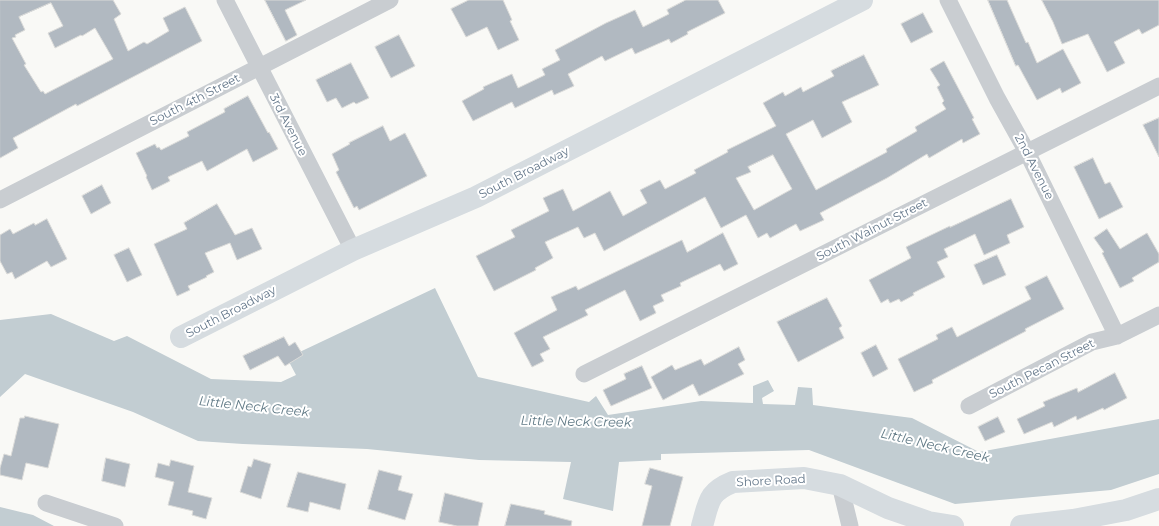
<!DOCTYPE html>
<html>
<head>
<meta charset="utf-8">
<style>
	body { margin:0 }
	canvas { display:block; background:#f9f9f6 }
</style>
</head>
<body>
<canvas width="1159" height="526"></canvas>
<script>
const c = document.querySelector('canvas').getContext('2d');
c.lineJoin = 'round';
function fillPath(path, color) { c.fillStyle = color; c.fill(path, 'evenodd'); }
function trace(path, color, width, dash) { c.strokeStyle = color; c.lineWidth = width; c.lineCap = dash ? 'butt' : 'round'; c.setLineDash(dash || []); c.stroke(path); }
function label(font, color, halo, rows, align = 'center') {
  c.font = font + ' Montserrat,sans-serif'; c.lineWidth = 4; c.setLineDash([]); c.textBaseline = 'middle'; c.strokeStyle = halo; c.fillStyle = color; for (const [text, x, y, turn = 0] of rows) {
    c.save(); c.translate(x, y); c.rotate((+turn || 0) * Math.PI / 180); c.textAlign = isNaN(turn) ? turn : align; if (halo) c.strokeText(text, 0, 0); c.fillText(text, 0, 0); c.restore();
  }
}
const water = new Path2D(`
	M 435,288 L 478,377 L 589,402 L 596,396 L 608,415 L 701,401 L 753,403 L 753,386 L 768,380 L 774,391 L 762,398 L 763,404 L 795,405 L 798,387 L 812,388 L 813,405 L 912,418 L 979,452 L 1159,419 L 1159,474 L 1111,490 L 955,504 L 809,450 L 661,454 L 661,460 L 619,462 L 613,511 L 563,499 L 571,462 L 479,460 L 367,449 L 243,444 L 198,441 L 133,412 L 25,374 L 0,397 L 0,320 L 51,314 L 114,341 L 127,336 L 211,379 L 281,382 L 296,375 L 287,358 Z
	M 0,507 L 33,515 L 54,526 L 0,526 Z`);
const building = new Path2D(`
	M 0,0 L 113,0 L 121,14 L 114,19 L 128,51 L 144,42 L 147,44 L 169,31 L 163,18 L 185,7 L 202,41 L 77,106 L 76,104 L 13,138 L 18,148 L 0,158 ZM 51,3 L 63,26 L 48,33 L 55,48 L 81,35 L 82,36 L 95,28 L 113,59 L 45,94 L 43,91 L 41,92 L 24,65 L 26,64 L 12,38 L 16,37 L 15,35 L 25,30 L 19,17 Z
	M 265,0 L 306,0 L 285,10 L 297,35 L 286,41 Z
	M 469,0 L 503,0 L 512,20 L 510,21 L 519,40 L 498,50 L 487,27 L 466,37 L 451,9 Z
	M 686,0 L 718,0 L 725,13 L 687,32 L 688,34 L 671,43 L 669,39 L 635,54 L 632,48 L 605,61 L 602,56 L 568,74 L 574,86 L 554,95 L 552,90 L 515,108 L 512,102 L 473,121 L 462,101 L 484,89 L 483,87 L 512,74 L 518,88 L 545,75 L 542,69 L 560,60 L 555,50 L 606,23 L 635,10 L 643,27 L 669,14 L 667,10 Z
	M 988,0 L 1007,0 L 1026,43 L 1028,42 L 1037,63 L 1063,49 L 1081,83 L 1062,93 L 1060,88 L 1037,100 L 1018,65 L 1016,66 Z
	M 1042,0 L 1159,0 L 1159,25 L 1142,34 L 1139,29 L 1114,42 L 1125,63 L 1107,72 L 1088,34 L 1062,44 L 1053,22 Z
	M 923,13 L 933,32 L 911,43 L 901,24 Z
	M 399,35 L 415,66 L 391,78 L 375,47 Z
	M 864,55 L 879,85 L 842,102 L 852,122 L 822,138 L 813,120 L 786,134 L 816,190 L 887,152 L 886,149 L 917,131 L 915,127 L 946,109 L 942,103 L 944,101 L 937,87 L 940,85 L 930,69 L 944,61 L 974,118 L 972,119 L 980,134 L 963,143 L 962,139 L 929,158 L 927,154 L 887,178 L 820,213 L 824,220 L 800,231 L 796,224 L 770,238 L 767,233 L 758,238 L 746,215 L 721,228 L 705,197 L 604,251 L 595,233 L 584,238 L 578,227 L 545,242 L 553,258 L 535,268 L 536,270 L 494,291 L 476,256 L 515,237 L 511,230 L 549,211 L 543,198 L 563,189 L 573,211 L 610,191 L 623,216 L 647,203 L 640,190 L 660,180 L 665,189 L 696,173 L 694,170 L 728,152 L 727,150 L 776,126 L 763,103 L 783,92 L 785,96 L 801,87 L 803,92 L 834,76 L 831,71 ZM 773,155 L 792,189 L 754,210 L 736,178 L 751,172 L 748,167 Z
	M 351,63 L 369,98 L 356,104 L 354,102 L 342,108 L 336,98 L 327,102 L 316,80 Z
	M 248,96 L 268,133 L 269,132 L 278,149 L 253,162 L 247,149 L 207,171 L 202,161 L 168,177 L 170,181 L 152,190 L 146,177 L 147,176 L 136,153 L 155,144 L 157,148 L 159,147 L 161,150 L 189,136 L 187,132 L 225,112 L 224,109 Z
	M 1159,118 L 1159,157 L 1143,125 Z
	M 383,126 L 390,141 L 405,133 L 427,176 L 359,210 L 357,206 L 354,208 L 336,172 L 339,170 L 332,154 L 350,144 L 349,143 Z
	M 1093,158 L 1105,184 L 1110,182 L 1123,207 L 1099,219 L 1074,167 Z
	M 102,185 L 111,203 L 91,214 L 82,196 Z
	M 1011,199 L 1024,227 L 1007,235 L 1010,243 L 984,255 L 975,234 L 944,249 L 948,257 L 937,262 L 945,277 L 913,293 L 914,295 L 901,302 L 899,299 L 890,303 L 888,299 L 881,303 L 869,280 L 911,258 L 906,247 L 950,226 L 950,227 Z
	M 217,204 L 235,235 L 252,228 L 262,249 L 237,260 L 230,243 L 205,253 L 214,272 L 206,276 L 207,277 L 188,286 L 190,290 L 177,296 L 154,244 L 187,229 L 184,223 Z
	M 47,219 L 67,259 L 51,267 L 47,261 L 15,279 L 12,272 L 7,274 L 0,261 L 0,235 L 10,229 L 13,234 L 34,223 L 35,225 Z
	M 1107,229 L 1120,249 L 1147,233 L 1159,254 L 1159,262 L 1132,278 L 1134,281 L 1120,288 L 1102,253 L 1104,252 L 1094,238 Z
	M 723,233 L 738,264 L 724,271 L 720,264 L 680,283 L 681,286 L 661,295 L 664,301 L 653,306 L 656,313 L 640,321 L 625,290 L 585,310 L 588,315 L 543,337 L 550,349 L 540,354 L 544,361 L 532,367 L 514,333 L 557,310 L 551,297 L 576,286 L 578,290 L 682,240 L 687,252 Z
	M 129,248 L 142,275 L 127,282 L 114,255 Z
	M 997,255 L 1006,275 L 983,285 L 974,265 Z
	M 1047,276 L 1064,309 L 1025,329 L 1026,331 L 932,380 L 933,383 L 914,392 L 898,359 L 938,339 L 936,335 L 952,327 L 957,337 L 1031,299 L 1025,287 Z
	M 827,298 L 842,326 L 839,328 L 844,338 L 798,362 L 777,322 Z
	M 284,337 L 289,346 L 295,342 L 303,355 L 285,366 L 278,356 L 250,370 L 243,356 Z
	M 876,345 L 888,369 L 873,377 L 861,353 Z
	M 739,347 L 745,360 L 738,364 L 744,374 L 699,396 L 693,384 L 663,400 L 651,377 L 672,365 L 675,370 L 701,359 L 704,365 Z
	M 642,366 L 652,388 L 611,406 L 603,390 L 626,379 L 624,374 Z
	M 1115,373 L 1127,398 L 1104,410 L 1103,408 L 1077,420 L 1076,416 L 1054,427 L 1052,422 L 1024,434 L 1017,419 L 1045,406 L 1043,402 L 1077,388 L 1078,392 Z
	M 25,416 L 59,424 L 48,468 L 26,463 L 22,480 L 0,475 L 0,468 L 4,454 L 11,456 L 20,418 L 24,418 Z
	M 998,417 L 1005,432 L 985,441 L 978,427 Z
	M 106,458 L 130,464 L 125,487 L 102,481 Z
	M 254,459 L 271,464 L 261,499 L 240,492 L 248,466 L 251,467 Z
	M 171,460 L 194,466 L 188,492 L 212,498 L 206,519 L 192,515 L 193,511 L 168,505 L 174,482 L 155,477 L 158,463 L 169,466 Z
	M 650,468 L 683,477 L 670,526 L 642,526 L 652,486 L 645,484 Z
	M 379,470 L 402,476 L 398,490 L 413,494 L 405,520 L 368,509 Z
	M 298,472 L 346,484 L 340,510 L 310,502 L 308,512 L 287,507 Z
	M 445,493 L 483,503 L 478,526 L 457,526 L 439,522 Z
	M 511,504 L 545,511 L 544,514 L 572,521 L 571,526 L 505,526 Z`);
const street = new Path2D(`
	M 225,0 L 353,250
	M 948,0 L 997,98 L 1027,152 L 1117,336
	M 0,200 L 390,0
	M 584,374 L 1159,86
	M 969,406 L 1092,342 L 1117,336 L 1159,315
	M 840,485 L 850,526
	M 46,503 L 115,526`);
const secondary = new Path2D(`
	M 181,337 L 353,250 L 476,197 L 862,0
	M 702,526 C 709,502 708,492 733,482 L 804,478 L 840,485 L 888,508 L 928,522 L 953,526
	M 1021,526 L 1073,520 L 1126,510 L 1159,499`);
const streetNames = [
	["South 4th Street",195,100,-27],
	["3rd Avenue",288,125,63],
	["2nd Avenue",1034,167,63],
	["South Broadway",524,173,-27],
	["South Walnut Street",872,230,-27],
	["South Broadway",231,312,-27],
	["South Pecan Street",1042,369,-27],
	["Shore Road",771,481,-3]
];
const waterNames = [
	["Little Neck Creek",254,407,6],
	["Little Neck Creek",576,422,1],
	["Little Neck Creek",935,446,13]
];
fillPath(water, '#c2cdd2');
fillPath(building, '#b1b9c1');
trace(building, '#dbdbd9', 1);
trace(street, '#c9cdd1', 17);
trace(secondary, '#d6dce0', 22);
label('12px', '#65788b', '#fff', streetNames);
label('italic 13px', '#617a86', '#fff', waterNames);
</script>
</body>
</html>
